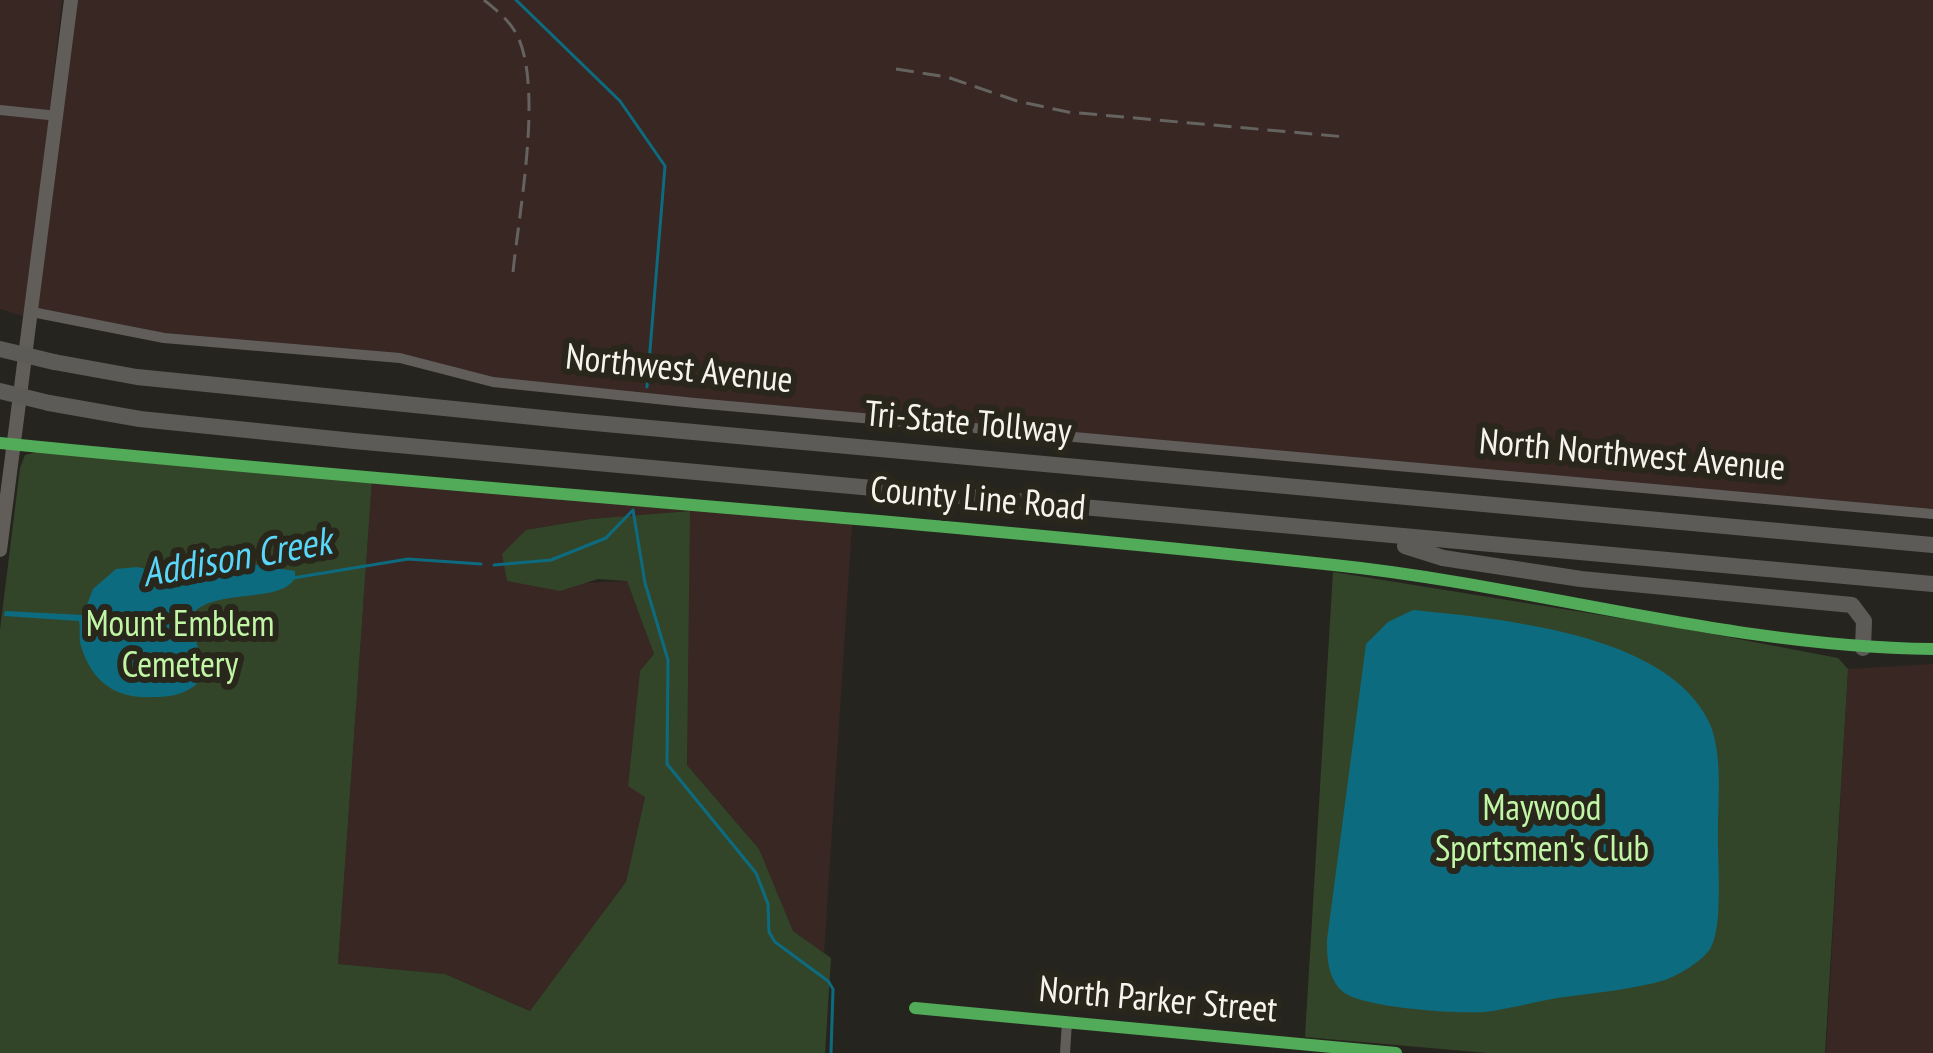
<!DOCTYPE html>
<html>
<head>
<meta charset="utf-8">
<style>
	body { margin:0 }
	canvas { display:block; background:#26241e }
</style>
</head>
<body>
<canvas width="1933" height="1053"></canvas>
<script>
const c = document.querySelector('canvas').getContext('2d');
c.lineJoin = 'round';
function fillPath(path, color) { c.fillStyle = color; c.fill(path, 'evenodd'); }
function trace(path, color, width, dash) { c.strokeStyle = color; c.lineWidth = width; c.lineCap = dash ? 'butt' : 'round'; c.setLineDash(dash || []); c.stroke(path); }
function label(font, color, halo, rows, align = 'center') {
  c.font = font + ' "PT Sans Narrow",sans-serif'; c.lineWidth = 12; c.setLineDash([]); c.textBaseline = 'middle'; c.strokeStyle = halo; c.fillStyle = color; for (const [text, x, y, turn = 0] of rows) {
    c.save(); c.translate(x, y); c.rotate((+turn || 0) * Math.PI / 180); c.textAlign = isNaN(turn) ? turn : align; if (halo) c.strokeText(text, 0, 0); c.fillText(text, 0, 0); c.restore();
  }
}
const industrial = new Path2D(`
	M 0,0 L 62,0 L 26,317 L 0,309 Z
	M 71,0 L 1933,0 L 1933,514 L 493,382 L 400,358 L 164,338 L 32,312 Z
	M 372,479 L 852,525 L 824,953 L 793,931 L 759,849 L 687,765 L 689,511 L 591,519 L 526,530 L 584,583 L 627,581 L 654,654 L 640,672 L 628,785 L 645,796 L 626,882 L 531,1011 L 445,974 L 338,964 Z
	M 1933,664 L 1933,1053 L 1826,1053 L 1848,669 Z`);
const green = new Path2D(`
	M 41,451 L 372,479 L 338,964 L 445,974 L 530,1011 L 626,882 L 645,797 L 628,786 L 640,671 L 654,654 L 627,581 L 598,579 L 560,591 L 507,581 L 502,554 L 526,530 L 591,519 L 690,511 L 687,765 L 759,849 L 793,931 L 831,958 L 825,1053 L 0,1053 L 0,630 L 20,468 L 25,455 Z
	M 1333,572 L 1675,627 L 1838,658 L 1848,669 L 1825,1053 L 1488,1053 L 1305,1037 Z`);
const water = new Path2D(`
	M 238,562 L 295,571 L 295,578 C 281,603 223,589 196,610 C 185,636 210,653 197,684 C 183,695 170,697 153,697 C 117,699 93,683 82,649 C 78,639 81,631 79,621 L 4,616 L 5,611 L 83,615 L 93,589 L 116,569 L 137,567 L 175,575 Z
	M 1413,610 C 1501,619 1667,633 1709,722 C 1723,752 1718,799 1718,831 C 1717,859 1724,927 1710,949 C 1702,961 1679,975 1665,980 C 1631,990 1592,993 1557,998 C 1533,1002 1509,1009 1485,1012 C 1459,1014 1360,1008 1342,991 C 1328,978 1327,958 1327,940 L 1366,644 L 1388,622 Z`);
const stream = new Path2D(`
	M 516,0 L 620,101 L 665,166 L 647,387
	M 633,510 L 645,583 L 668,660 L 667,764 L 756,873 L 768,904 L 769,932 L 775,942 L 828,981 L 833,989 L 831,1053
	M 494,565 L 551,560 L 606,538 L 632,511
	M 293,578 L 408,559 L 481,564`);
const minor = new Path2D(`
	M 0,110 L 58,116
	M 32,312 L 164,338 L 400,358 L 493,382 L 695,403 L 1933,514
	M 0,443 C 444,488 890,517 1334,565 C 1535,586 1730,647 1933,649
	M 915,1008 L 1396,1053
	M 1065,1053 L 1067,1022`);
const major = new Path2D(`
	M 0,550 L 71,0`);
const highway = new Path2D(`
	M 54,362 L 137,377 L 573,421 L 1933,545
	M 49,403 L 140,419 L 354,441 L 1933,584
	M 1405,546 L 1443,558 L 1581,579 L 1852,605 L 1864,621 L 1863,648`);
const rail = new Path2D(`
	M 484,0 C 496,10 508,19 516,33 C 544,85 519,211 513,272
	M 896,69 L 947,77 L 1017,101 L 1068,112 L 1346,137`);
const highwayBridge = new Path2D(`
	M 0,349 L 54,362
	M 0,391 L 49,403`);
const cycleway = new Path2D(`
	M 0,443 C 444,488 890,517 1334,565 C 1535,586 1730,647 1933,649
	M 915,1008 L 1396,1053`);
const streetNames = [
	["Northwest Avenue",679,370,6],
	["Tri-State Tollway",968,424,5],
	["North Northwest Avenue",1632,456,5],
	["County Line Road",978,500,5],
	["North Parker Street",1158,1001,5]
];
const parkNames = [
	["Mount Emblem",180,626],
	["Cemetery",180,667],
	["Maywood",1542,810],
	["Sportsmen's Club",1542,851]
];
const waterNames = [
	["Addison Creek",237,559,-10]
];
fillPath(industrial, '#382722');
fillPath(green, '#334529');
fillPath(water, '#0d6b80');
trace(stream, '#0d6b80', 3);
trace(minor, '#605d5b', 10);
trace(major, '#615e5a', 14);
trace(highway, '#5d5b58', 16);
trace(rail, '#656360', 3, [18, 9]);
trace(highwayBridge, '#5d5b58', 16);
trace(cycleway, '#51ab58', 12);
label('36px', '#f6f4ed', '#29261b', streetNames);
label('36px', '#c0f6a5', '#29261b', parkNames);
label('italic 39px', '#59d7fa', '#29261b', waterNames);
</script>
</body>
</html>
